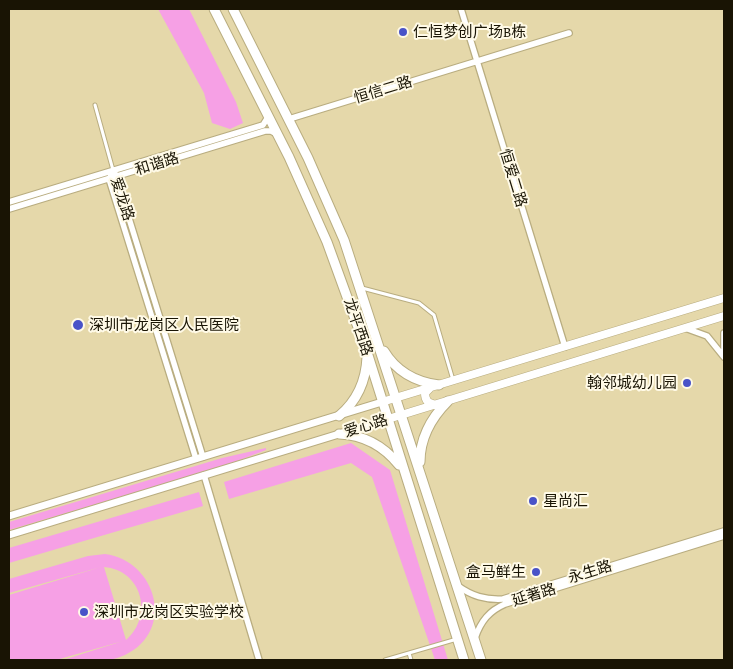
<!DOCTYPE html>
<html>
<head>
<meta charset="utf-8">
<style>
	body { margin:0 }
	#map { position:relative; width:733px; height:669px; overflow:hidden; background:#e5d8aa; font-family:"Crimson Pro",serif }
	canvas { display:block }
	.frame { position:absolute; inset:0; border:10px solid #191404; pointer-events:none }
</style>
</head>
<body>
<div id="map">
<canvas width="733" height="669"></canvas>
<div class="frame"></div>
</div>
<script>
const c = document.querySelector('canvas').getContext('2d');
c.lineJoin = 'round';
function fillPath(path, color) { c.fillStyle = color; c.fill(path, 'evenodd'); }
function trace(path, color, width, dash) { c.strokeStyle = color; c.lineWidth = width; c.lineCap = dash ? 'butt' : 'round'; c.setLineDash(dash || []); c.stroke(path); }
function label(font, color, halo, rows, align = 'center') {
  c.font = font + ' "Crimson Pro","Noto Sans SC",serif'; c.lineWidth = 4; c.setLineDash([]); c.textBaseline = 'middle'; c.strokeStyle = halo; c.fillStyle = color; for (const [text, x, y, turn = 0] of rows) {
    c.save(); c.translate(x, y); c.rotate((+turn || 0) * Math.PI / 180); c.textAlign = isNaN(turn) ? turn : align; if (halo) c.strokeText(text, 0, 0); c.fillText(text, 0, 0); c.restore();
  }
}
const green = new Path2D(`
	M 158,9 L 189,9 L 236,102 L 243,123 L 230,129 L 212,123 L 204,93 Z
	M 351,443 L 390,470 L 448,660 L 435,660 L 372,477 L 351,463 L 229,499 L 224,482 Z
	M 266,448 L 266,450 L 224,466 L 9,530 L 9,522 L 222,458 Z
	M 199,492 L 203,506 L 9,563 L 9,548 Z
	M 105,554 C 157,561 176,631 125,655 C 106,664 83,660 63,660 L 123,641 L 56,660 L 10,660 L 9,595 L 101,567 L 9,593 L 9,579 L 88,556 ZM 104,567 C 142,570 154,616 126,640 Z`);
const service = new Path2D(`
	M 95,105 L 113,170
	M 362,288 L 419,303 L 434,315 L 453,380
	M 409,653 L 411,660
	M 385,660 L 457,639`);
const minor = new Path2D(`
	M 461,9 L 565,347
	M 289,119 L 569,33
	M 114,170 L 109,179 L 196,459
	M 114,170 L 203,457
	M 9,202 L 263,125 L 268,117
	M 9,209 L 265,131 L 271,131 L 277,134
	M 685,328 L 707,336 L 724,357
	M 724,355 L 724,333
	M 204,475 L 259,660
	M 458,586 C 472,596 485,600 503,599 L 724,531
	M 475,638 C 481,621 489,611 505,604 L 724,536`);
const tertiary = new Path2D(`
	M 9,516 L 382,402
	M 9,535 L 388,419`);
const secondary = new Path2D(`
	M 430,388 L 425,393 C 425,401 428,403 436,405
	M 382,402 L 724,298
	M 388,419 L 724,316`);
const primary = new Path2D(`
	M 214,9 L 289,157 L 327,242 L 367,352 L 464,660
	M 233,9 L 308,158 L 344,240 L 481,660
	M 384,351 C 396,371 416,382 439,385
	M 339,416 C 357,401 366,381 367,357
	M 339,434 C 364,435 383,445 399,465
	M 420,462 C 420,438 431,418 448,401`);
const markers = [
	[403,32,5,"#4953c8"],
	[78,325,6,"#4953c8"],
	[687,383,5,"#4953c8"],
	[533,501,5,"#4953c8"],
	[536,572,5,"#4953c8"],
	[84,612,5,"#4953c8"]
];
const poiNames = [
	["仁恒梦创广场B栋",413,32],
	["深圳市龙岗区人民医院",89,325],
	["翰邻城幼儿园",677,383,"right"],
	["星尚汇",543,501],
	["盒马鲜生",526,572,"right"],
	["深圳市龙岗区实验学校",94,612]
];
const streetNames = [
	["恒信二路",383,90,-17],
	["和谐路",157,164,-17],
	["恒爱二路",513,178,73],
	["爱龙路",122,199,72],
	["龙平西路",358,327,71],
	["爱心路",366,426,-17],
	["永生路",590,572,-17],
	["延著路",534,595,-17]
];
fillPath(green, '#f6a0e5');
trace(service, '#b9ad80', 5);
trace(minor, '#b9ad80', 8);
trace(tertiary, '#b9ad80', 9);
trace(secondary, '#b9ad80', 9);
trace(primary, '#b9ad80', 11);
trace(service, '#fff', 3);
trace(minor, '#fff', 5.5);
trace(tertiary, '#fff', 7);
trace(secondary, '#fff', 8);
trace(primary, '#fff', 9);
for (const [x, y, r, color] of markers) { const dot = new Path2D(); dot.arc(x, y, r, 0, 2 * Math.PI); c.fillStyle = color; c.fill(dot); trace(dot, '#fffae7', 2); }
label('15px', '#191404', '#fffae7', poiNames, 'left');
label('15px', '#191404', '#fffae7', streetNames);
</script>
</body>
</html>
